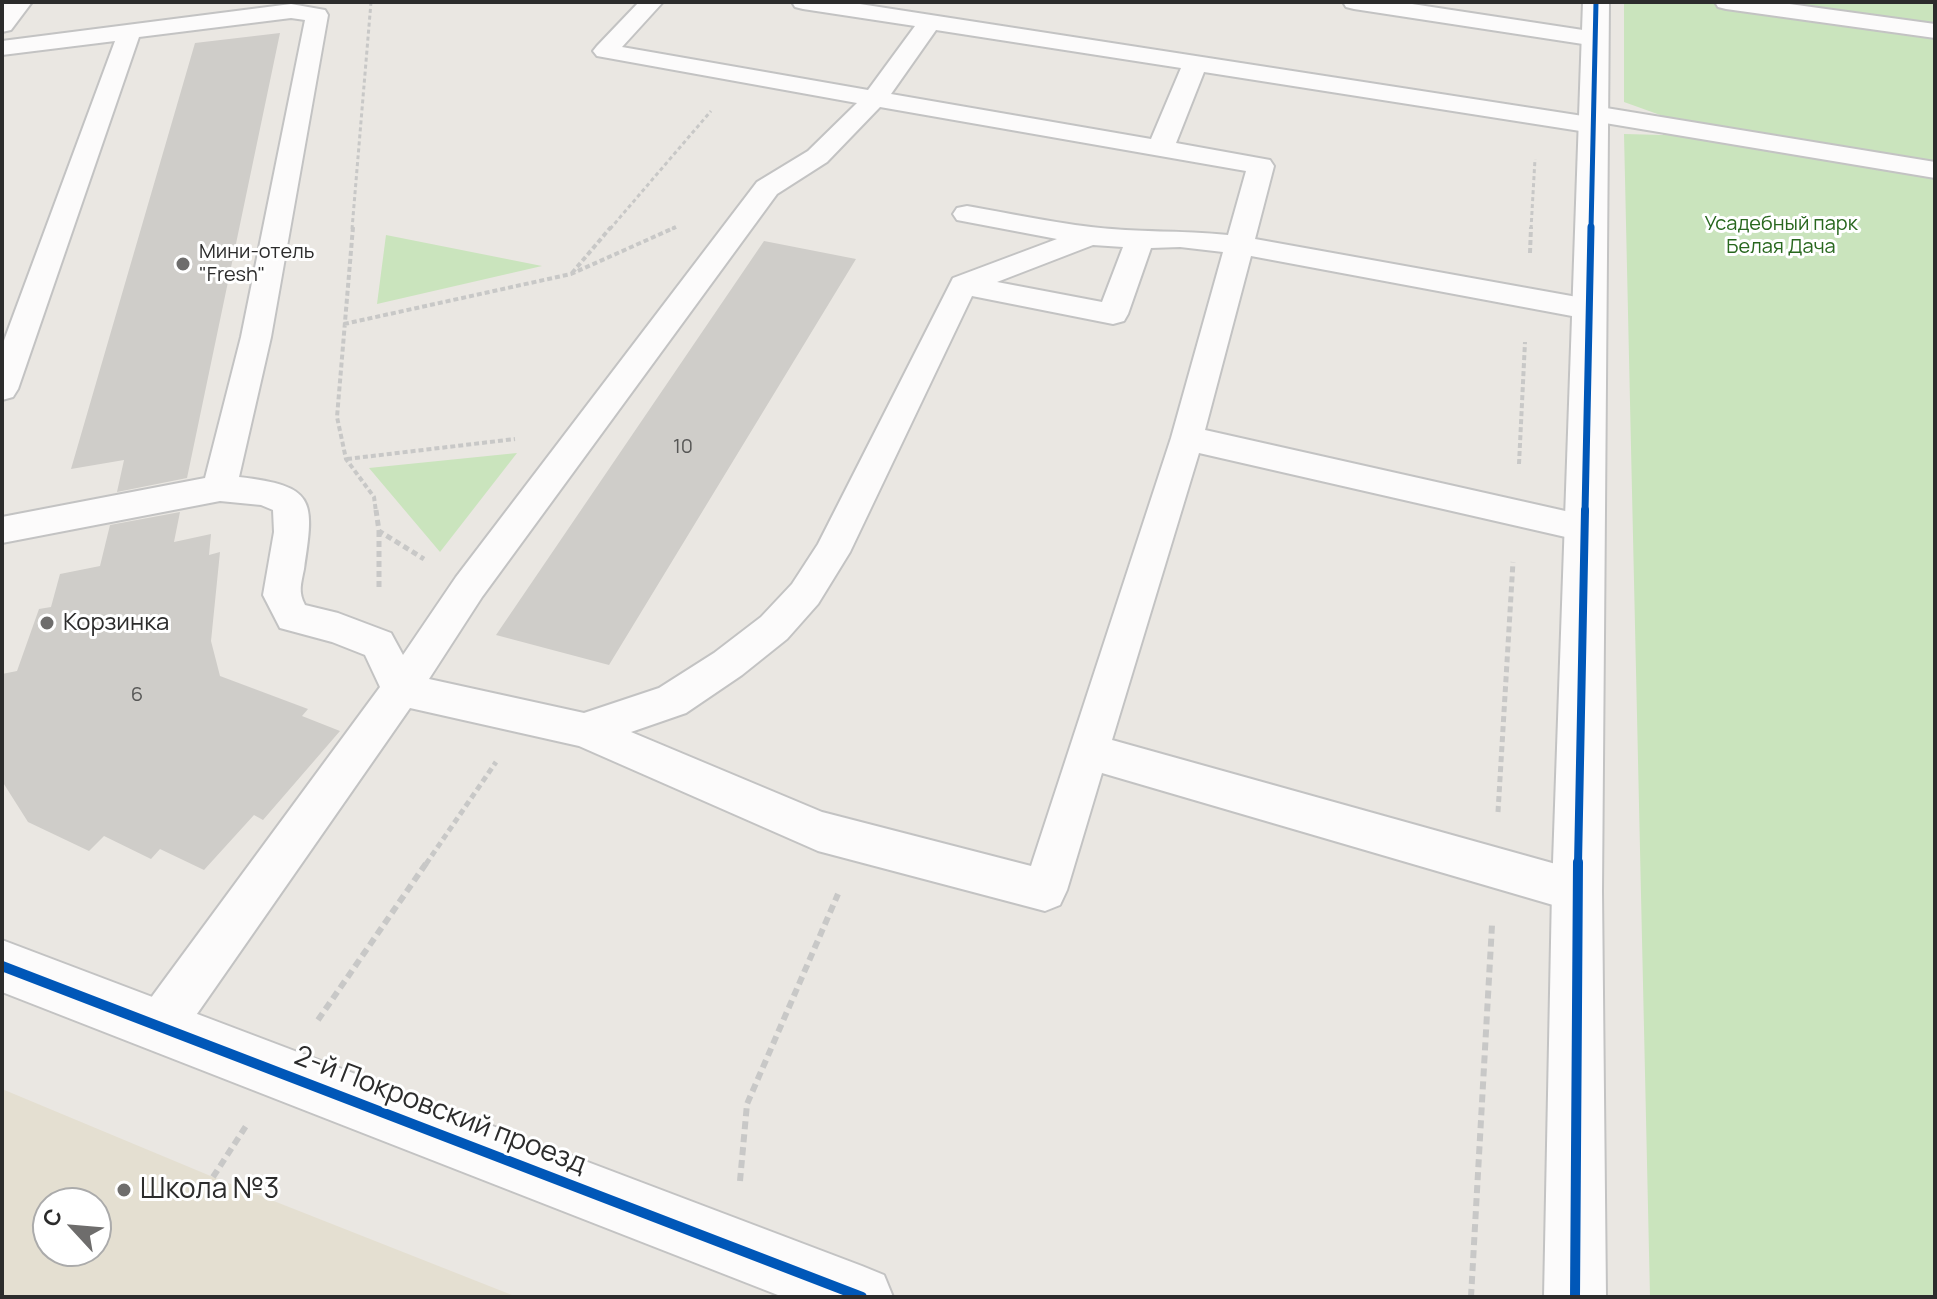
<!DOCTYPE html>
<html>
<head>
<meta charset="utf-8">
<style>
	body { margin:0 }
	#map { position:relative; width:1937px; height:1299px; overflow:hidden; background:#eae7e2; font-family:Manrope,sans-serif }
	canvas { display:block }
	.frame { position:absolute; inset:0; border:4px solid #2c2c2c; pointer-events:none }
	.north { position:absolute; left:32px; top:1187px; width:80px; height:80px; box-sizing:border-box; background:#fff; border:2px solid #ababab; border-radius:50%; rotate:296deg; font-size:22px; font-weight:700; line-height:32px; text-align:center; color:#2c2c2c }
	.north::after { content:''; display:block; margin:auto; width:28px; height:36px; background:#6e6d6c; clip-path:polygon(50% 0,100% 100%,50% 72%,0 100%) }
</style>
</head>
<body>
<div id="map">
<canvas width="1937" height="1299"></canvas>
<div class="frame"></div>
<div class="north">С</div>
</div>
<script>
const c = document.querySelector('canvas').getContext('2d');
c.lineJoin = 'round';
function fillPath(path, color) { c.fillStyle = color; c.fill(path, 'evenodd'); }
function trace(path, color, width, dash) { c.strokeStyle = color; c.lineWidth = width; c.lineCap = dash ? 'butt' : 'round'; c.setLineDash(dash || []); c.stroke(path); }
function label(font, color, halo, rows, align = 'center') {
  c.font = font + ' Manrope,sans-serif'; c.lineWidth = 6; c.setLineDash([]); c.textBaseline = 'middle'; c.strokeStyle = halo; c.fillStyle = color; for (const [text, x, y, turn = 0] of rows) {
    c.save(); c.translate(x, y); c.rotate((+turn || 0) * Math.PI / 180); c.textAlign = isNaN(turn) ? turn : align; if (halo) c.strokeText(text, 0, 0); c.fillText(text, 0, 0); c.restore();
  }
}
const education = new Path2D(`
	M 2,1089 L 213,1177 L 517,1297 L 2,1297 ZM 48,1203 L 96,1203 L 96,1251 L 48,1251 Z`);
const green = new Path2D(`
	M 1624,2 L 1935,2 L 1935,1297 L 1650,1297 L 1624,134 L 1663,135 L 1663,116 L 1624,102 Z
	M 386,235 L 542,266 L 377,304 Z
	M 517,453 L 440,552 L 369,468 Z`);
const building = new Path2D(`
	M 280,33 L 187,478 L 117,492 L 124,460 L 71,469 L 195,43 Z
	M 764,241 L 856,259 L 609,665 L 496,635 Z
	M 180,512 L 174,542 L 211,534 L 209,555 L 220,552 L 211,641 L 220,676 L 308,709 L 302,716 L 340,731 L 263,820 L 254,815 L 204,870 L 160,849 L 151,859 L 104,836 L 89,851 L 28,822 L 2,781 L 2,674 L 17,671 L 39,609 L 51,607 L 60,574 L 100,566 L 110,525 Z`);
const pathFar3 = new Path2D(`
	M 352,229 L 371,2
	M 610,229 L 711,111
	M 672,229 L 676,227
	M 1531,229 L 1535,159`);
const pathFar2 = new Path2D(`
	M 353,227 L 337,417 L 346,459 L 374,497 L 376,512
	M 1530,253 L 1531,227
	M 572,273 L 611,227
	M 344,324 L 571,274 L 676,227
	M 347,459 L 515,439
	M 1519,464 L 1525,342`);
const pathFar1 = new Path2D(`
	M 376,510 L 379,531 L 424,559
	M 379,531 L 379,591
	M 1498,812 L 1513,562
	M 426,864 L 496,762`);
const path = new Path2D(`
	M 318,1020 L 427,862
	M 213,1177 L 246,1126
	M 740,1181 L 747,1104 L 838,894
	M 1471,1297 L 1492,925`);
const lane = new Path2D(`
	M 639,2 L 663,2 L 622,47 L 868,90 L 915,26 L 803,9 L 795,7 L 792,2 L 847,2 L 1583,116 L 1585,109 L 1594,106 L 1935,162 L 1935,178 L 1605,123 L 1602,130 L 1593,133 L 1204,72 L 1176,143 L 1270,160 L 1274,166 L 1255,239 L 1588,299 L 1599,302 L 1603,309 L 1599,316 L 1588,319 L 1251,256 L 1205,430 L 1583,515 L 1595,518 L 1601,528 L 1595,538 L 1583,541 L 1199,453 L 1112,740 L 1577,870 L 1592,876 L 1599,891 L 1592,906 L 1577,912 L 1102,773 L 1067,890 L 1060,905 L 1045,911 L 818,851 L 579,746 L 410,708 L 176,1044 L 159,1051 L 142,1044 L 135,1027 L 142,1010 L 380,687 L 365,655 L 332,642 L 280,628 L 263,595 L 274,532 L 273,510 L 261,505 L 220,501 L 2,543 L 2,517 L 205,478 L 241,337 L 305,20 L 291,18 L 139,37 L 18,389 L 13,397 L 2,400 L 2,346 L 115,41 L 2,55 L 2,41 L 291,4 L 325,10 L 328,15 L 271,337 L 239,477 C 315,486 315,499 304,569 C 301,584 298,592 305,605 L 338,613 L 391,633 L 403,655 L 456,577 L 757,182 L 808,151 L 857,103 L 597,56 L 593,51 L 597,46 ZM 936,30 L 1181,68 L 1151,139 L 891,94 ZM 880,107 L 1246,171 L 1228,235 C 1182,230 1137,233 1091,227 C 1049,222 1008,213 967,206 L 957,208 L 953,214 L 957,220 L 1057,239 L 953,278 L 818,544 L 792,584 L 761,617 L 714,653 L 659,688 L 584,713 L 429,679 L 482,597 L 777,194 L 827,162 ZM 1093,245 L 1123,247 L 1102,302 L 997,282 ZM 1180,247 L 1223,252 L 1171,438 L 1031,866 L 822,812 L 631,732 L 686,713 L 742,675 L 787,639 L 818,604 L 850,552 L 972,296 L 1113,324 L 1124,321 L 1128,314 L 1151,248 Z
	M 1343,2 L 1399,2 L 1596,32 L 1604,34 L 1608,39 L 1604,44 L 1596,46 L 1354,9 L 1346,7 Z
	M 1715,2 L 1775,2 L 1935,24 L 1935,38 L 1726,9 L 1718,7 Z`);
const street = new Path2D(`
	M 5,2 L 32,2 L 11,30 L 2,32 L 2,6 Z
	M 2,940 L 862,1266 L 884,1275 L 893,1297 L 783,1297 L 2,992 Z`);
const secondary = new Path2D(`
	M 1583,2 L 1609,2 L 1602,891 L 1606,1297 L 1544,1297 L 1552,891 Z`);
const cyclewayFar3 = new Path2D(`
	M 1591,229 L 1596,2`);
const cyclewayFar2 = new Path2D(`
	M 1585,512 L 1591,227`);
const cyclewayFar1 = new Path2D(`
	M 1578,864 L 1585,510`);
const cycleway = new Path2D(`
	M 2,966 L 862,1297
	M 1575,1297 L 1578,862`);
const markers = [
	[183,264,8,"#6e6d6c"],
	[47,623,8,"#6e6d6c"],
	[124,1190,8,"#6e6d6c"]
];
const farParknames = [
	["Усадебный парк",1781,224],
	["Белая Дача",1781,247]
];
const farPoinames = [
	["Мини-отель",199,252],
	["\"Fresh\"",199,275]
];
const numberNames = [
	["10",683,447],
	["6",137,695]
];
const poiNames = [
	["Корзинка",63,623]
];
const nearStreetnames = [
	["2-й Покровский проезд",440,1111,21]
];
const nearPoinames = [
	["Школа №3",140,1190]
];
fillPath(education, '#e4dfd1');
fillPath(green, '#cae4bd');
fillPath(building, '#cfcdc9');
trace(lane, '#c3c3c3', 4);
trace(street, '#c3c3c3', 4);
trace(secondary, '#c3c3c3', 4);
trace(pathFar3, '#c8c8c7', 3, [4, 3]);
trace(pathFar2, '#c8c8c7', 4, [5, 3]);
trace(pathFar1, '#c8c8c7', 5, [6, 4]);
trace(path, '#c8c8c7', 6, [8, 5]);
fillPath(lane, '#fcfbfb');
fillPath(street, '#fcfbfb');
fillPath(secondary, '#fcfbfb');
trace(cyclewayFar3, '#0057b8', 5);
trace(cyclewayFar2, '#0057b8', 7);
trace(cyclewayFar1, '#0057b8', 8);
trace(cycleway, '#0057b8', 10);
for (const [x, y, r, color] of markers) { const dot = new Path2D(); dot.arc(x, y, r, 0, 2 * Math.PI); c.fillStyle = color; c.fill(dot); trace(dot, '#fff', 3); }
label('20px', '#28671e', '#fff', farParknames);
label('20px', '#2c2c2c', '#fff', farPoinames, 'left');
label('20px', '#565655', null, numberNames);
label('24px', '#2c2c2c', '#fff', poiNames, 'left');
label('28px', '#2c2c2c', '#fff', nearStreetnames);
label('28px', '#2c2c2c', '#fff', nearPoinames, 'left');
</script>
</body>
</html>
